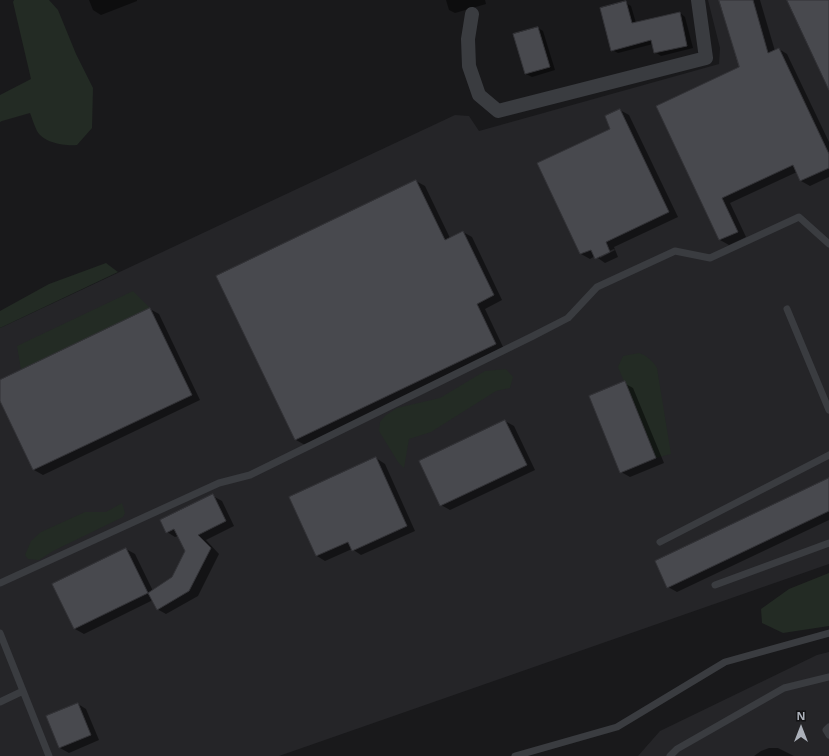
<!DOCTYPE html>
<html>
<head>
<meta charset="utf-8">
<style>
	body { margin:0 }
	#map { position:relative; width:829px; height:756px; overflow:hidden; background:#19191b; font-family:"Open Sans",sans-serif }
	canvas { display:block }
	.north { position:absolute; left:781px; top:708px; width:40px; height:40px; -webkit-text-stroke:3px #141416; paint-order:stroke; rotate:0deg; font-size:11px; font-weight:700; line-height:16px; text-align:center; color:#acb1ba }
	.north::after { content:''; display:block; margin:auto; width:14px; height:18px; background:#acb1ba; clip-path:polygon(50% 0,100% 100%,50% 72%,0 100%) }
</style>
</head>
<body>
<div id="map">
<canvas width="829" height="756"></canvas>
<div class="north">N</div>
</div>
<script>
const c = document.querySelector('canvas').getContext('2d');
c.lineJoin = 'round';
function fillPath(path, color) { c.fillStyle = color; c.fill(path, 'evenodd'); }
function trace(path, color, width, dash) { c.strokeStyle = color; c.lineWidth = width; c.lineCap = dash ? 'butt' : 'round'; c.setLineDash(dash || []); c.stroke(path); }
const built = new Path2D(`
	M 708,0 L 829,0 L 829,564 L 279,756 L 0,756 L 0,328 L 455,115 L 469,116 L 479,131 L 719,64 L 720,48 Z
	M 829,652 L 829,756 L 638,756 L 660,731 L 817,655 Z`);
const green = new Path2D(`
	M 14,0 L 49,0 L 58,10 L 76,54 L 93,88 L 92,128 L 77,145 C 64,146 44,143 37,131 C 34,125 32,118 30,113 L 2,121 L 0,122 L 0,95 L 31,79 L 13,2 Z
	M 106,263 L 118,272 L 0,328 L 0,311 L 49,284 Z
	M 133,291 L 150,308 L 21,370 L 17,346 Z
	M 639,353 C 646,355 653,361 657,368 L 671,454 L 656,458 L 618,367 L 623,356 Z
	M 506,369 L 513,377 L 510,388 L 496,391 L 431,432 L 409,439 L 404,468 L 398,462 L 379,431 L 380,422 L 385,416 L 397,408 L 440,398 L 485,371 Z
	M 122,503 L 125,513 L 123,517 L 53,551 L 39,560 L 28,559 L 25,555 L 31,541 L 41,532 L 85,512 L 106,512 Z
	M 829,573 L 829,626 L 783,633 L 762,623 L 761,609 L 789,589 Z`);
const shadow = new Path2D(`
	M 89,0 L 137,0 L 137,1 L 101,15 L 93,10 Z
	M 446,0 L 485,0 L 486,4 L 455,13 L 449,10 Z
	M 720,0 L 760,0 L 775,51 L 779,49 L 787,54 L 829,142 L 829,177 L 810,186 L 801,181 L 797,172 L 730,203 L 746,237 L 729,245 L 720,240 L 657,106 L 740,67 Z
	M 626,3 L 631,6 L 636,23 L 680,13 L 685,17 L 693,48 L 661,56 L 655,52 L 653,44 L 618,53 L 612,50 Z
	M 538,28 L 543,31 L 555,70 L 532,77 L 526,74 L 514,35 Z
	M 620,110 L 629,115 L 678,217 L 614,247 L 618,257 L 605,263 L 595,256 L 590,259 L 581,254 L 612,129 ZM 614,249 L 615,250 L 600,258 L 600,255 Z
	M 416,181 L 425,186 L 450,238 L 463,232 L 472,237 L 502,300 L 485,309 L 504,349 L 305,445 L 296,440 L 217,277 Z
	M 150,309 L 159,314 L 200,400 L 43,475 L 34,470 L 0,398 L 0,381 Z
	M 624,383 L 633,388 L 664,463 L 630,477 L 621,472 Z
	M 505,421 L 514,426 L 535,470 L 450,510 L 441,505 Z
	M 376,458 L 385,464 L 415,531 L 361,555 L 352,549 L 325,561 L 317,556 Z
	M 829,479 L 829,520 L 677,592 L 668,587 Z
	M 213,496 L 222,501 L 234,526 L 206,540 L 219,554 L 198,596 L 166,614 L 157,609 L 153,600 L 84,634 L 75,629 L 53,585 L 126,549 L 135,554 L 153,591 L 173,578 L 186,551 L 178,536 L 175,537 L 167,532 Z
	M 78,704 L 86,709 L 99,740 L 69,753 L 60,748 L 47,717 Z
	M 769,748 L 778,748 L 794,756 L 754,756 L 761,751 Z`);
const building = new Path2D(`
	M 719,0 L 753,0 L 768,53 L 779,48 L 829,154 L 829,168 L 800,181 L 793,165 L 722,198 L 738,232 L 719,240 L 656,106 L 739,67 Z
	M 787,0 L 829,0 L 829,90 Z
	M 626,1 L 632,23 L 680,12 L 687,46 L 654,53 L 651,40 L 611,51 L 600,8 Z
	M 538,27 L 550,67 L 525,74 L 513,34 Z
	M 620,109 L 669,212 L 606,242 L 610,252 L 595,259 L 591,250 L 580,254 L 537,163 L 610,129 L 605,116 Z
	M 416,180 L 445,240 L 463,231 L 494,295 L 477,304 L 496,344 L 295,440 L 216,276 Z
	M 150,308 L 192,395 L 33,470 L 0,401 L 0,380 Z
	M 625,381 L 656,458 L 620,473 L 589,396 Z
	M 505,420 L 527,465 L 440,506 L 419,461 Z
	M 376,457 L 407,526 L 352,551 L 348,542 L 316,556 L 289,497 Z
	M 829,478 L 829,511 L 667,588 L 655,561 Z
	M 213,494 L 226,521 L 198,535 L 211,548 L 189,591 L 157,610 L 148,593 L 172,577 L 185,551 L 174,529 L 166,533 L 160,520 Z
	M 126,548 L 148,593 L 74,629 L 52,584 Z
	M 78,703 L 91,735 L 59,748 L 46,716 Z`);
const service = new Path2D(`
	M 787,309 L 829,410
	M 660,542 L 829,455
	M 0,583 L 219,483 L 250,475 L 533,336 L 568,318 L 597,287 L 675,251 L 710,258 L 799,217 L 829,244
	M 715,585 L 829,543
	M 0,633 L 49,756
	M 0,702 L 23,691
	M 829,727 L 826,730 L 829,735
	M 515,756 L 617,727 L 725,662 L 829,633
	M 670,756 L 677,749 L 784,688 L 829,677`);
const minor = new Path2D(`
	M 472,14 L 468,39 L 469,66 L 479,95 L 498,111 L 706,58 L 698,0`);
fillPath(built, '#252528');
fillPath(green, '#232b24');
fillPath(shadow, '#0007');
fillPath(building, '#48494e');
trace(building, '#333337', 1);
trace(service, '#3a3c40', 7);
trace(minor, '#3a3c40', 14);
</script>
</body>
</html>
